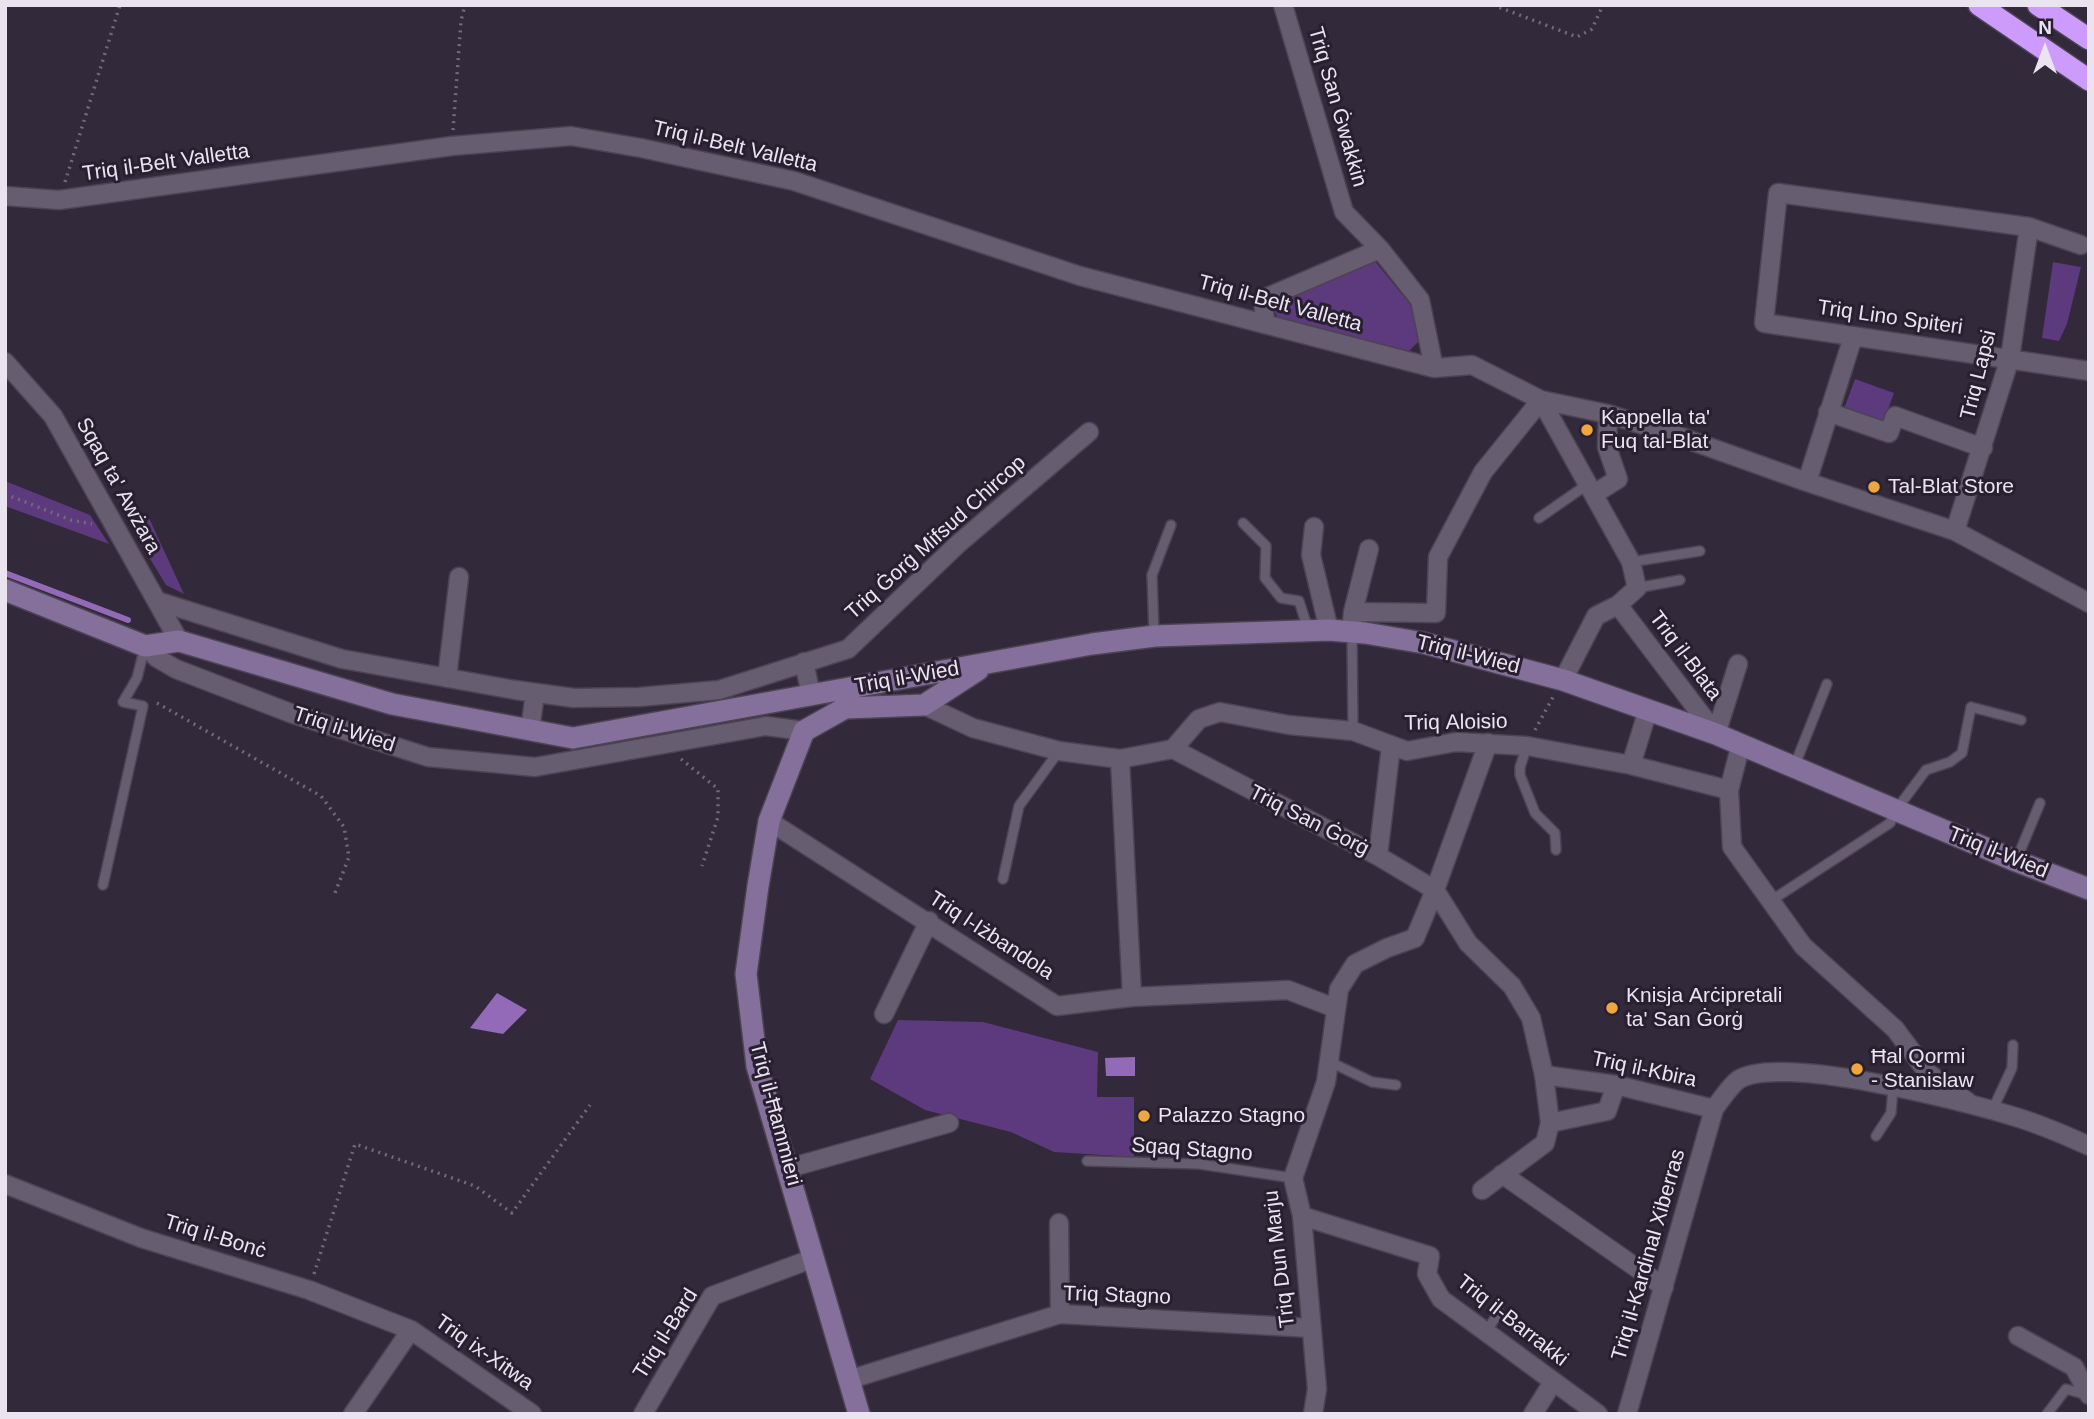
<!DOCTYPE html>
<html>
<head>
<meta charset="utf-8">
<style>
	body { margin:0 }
	#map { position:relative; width:2094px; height:1419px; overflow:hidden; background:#32293b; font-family:Arial,sans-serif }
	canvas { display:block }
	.frame { position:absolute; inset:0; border:7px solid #eae4f0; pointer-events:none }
	.north { position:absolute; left:2010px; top:14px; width:70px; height:70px; -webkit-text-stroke:5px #281f31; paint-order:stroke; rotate:0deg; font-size:19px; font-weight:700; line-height:28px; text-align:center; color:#eae4f0 }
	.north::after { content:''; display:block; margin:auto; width:24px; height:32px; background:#eae4f0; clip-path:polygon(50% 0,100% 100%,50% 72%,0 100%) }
</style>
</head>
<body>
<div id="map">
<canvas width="2094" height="1419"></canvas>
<div class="frame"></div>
<div class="north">N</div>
</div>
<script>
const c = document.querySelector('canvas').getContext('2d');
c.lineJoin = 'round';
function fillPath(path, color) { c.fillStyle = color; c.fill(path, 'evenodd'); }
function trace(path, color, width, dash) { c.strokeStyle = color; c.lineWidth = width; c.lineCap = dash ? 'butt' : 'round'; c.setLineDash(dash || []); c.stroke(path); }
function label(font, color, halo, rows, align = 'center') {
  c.font = font + ' Arial,sans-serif'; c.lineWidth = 6; c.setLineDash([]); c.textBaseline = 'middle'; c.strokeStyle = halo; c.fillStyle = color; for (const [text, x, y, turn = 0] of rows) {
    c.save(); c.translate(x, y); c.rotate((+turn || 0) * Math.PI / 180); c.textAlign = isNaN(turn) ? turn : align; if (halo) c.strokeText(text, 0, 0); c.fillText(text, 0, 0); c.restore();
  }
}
const green = new Path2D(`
	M 1374,260 L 1414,309 L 1422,338 L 1409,351 L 1278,319 L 1271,303 Z
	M 2053,262 L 2081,267 L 2067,324 L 2059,341 L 2042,338 Z
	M 1855,379 L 1894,393 L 1881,428 L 1842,414 Z
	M 5,481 L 90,515 L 109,544 L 5,506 Z
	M 149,518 L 184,594 L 166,585 L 138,539 Z
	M 898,1020 L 983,1022 L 1098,1052 L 1097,1097 L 1134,1097 L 1134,1157 L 1054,1152 L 1011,1132 L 925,1110 L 870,1079 Z`);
const water = new Path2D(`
	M 497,993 L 527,1010 L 503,1034 L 470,1028 Z
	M 1135,1057 L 1135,1076 L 1106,1076 L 1105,1058 Z`);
const stream = new Path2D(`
	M 5,573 L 128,620`);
const path = new Path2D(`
	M 1493,5 L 1577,37 L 1592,29 L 1603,5
	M 453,130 L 461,21 L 465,5
	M 65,182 L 120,5
	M 5,494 L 71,520 L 92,524
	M 157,703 L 321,796 L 344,827 L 349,857 L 335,893
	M 1535,730 L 1553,697
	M 681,759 L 718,789 L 718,817 L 702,866
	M 314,1274 L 355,1144 L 475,1186 L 512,1213 L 590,1105`);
const lane = new Path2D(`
	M 1539,518 L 1588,484
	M 1243,523 L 1266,546 L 1265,578 L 1281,598 L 1299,601 L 1308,629
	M 1631,562 L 1700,551
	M 1637,588 L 1680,580
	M 1352,633 L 1353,731
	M 1154,635 L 1152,575 L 1171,525
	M 1527,746 L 1520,767 L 1520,775 L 1535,813 L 1555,833 L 1556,850
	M 1794,767 L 1827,684
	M 2016,861 L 2040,803
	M 1003,879 L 1019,806 L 1059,751
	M 103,885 L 143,706 L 123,702 L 137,678 L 145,646
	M 1772,900 L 1890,823 L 1896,810 L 1926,770 L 1950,762 L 1962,753 L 1971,707 L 2021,720
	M 1328,1061 L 1372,1082 L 1396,1085
	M 1992,1111 L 2012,1068 L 2013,1045
	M 1876,1136 L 1891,1113 L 1893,1088
	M 1087,1161 L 1199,1164 L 1293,1178
	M 1486,1332 L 1499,1312
	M 2047,1414 L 2066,1389 L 2087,1395`);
const street = new Path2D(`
	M 1283,5 L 1344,212 L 1380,249 L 1420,300 L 1434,368
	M 5,196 L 59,200 L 452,146 L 571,136 L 641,148 L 794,181 L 1080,276 L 1434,368 L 1472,365 L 1541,400 L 1608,414 L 1678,436 L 1807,482 L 1955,531 L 2089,603
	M 2081,245 L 2029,227 L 1778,193 L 1764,323 L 2089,371
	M 1265,322 L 1263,299 L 1380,249
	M 5,362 L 53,416 L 179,641
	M 1828,412 L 1889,433 L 1895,416 L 1983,448
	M 1807,482 L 1853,337
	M 1594,494 L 1618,479 L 1607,447 L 1608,414
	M 1314,527 L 1311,555 L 1329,630
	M 1955,531 L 2010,358 L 2029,227
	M 157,601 L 342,659 L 515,690 L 574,698 L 639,697 L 719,690 L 848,649 L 958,544 L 1089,432
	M 1618,605 L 1716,734
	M 1353,612 L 1436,613 L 1438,557 L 1483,472 L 1541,400 L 1631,562 L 1637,588 L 1618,605 L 1596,616 L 1563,680
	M 1352,624 L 1353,612 L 1369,549
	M 145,646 L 157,658 L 176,669 L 293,714 L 428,757 L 535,767 L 766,726 L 804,731
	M 804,662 L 811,695
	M 447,678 L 459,577
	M 924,705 L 973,728 L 1059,751 L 1120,759 L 1173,749 L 1378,856 L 1435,890 L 1468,943 L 1512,986 L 1531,1018 L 1544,1075 L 1550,1123 L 1545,1143 L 1482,1190
	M 530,730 L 535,693
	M 1716,734 L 1738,664
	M 1741,744 L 1729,790 L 1732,847 L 1803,946 L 1895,1029 L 1928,1073 L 1968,1102
	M 1173,749 L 1199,719 L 1220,712 L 1289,725 L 1353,731 L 1407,751 L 1456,742 L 1527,746 L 1631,765 L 1729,790
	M 1120,759 L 1132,997
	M 1631,765 L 1648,710
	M 769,821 L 1057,1006 L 1132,997 L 1288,990 L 1335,1008
	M 1378,856 L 1391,746
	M 884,1014 L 929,921
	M 1544,1075 L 1616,1085 L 1714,1109
	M 1550,1123 L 1607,1111 L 1616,1085
	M 789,1168 L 949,1123
	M 1502,1174 L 1664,1287
	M 5,1184 L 141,1238 L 309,1290 L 411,1330 L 532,1414
	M 1302,1216 L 1430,1256 L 1427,1274 L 1441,1299 L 1598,1414
	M 1059,1223 L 1060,1314
	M 2018,1336 L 2074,1367 L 2089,1395
	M 848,1380 L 1060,1314 L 1311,1328
	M 353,1414 L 411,1330
	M 643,1414 L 712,1296 L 814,1258
	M 1313,1414 L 1317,1389 L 1302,1216 L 1293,1178 L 1326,1082 L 1339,989 L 1355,964 L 1387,948 L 1415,938 L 1435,890 L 1488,743
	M 1533,1414 L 1553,1382
	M 1627,1414 L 1714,1109 C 1721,1100 1729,1087 1738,1080 C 1777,1053 1962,1101 2009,1115 C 2037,1123 2063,1134 2089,1146`);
const secondary = new Path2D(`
	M 5,590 L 145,646 L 179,641 L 392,704 L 573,738 L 1092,644 L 1155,636 L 1329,630 L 1365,633 L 1424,643 L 1563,680 L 1716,734 L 2016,861 L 2089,889
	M 859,1414 L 757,1066 L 746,974 L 758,886 L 769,821 L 804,731 L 845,708 L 924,705 L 978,670`);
const highway = new Path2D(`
	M 1979,5 L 2089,80
	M 2038,5 L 2089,39`);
const markers = [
	[1587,430,7,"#f0a63e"],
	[1874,487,7,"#f0a63e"],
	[1612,1008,7,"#f0a63e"],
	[1857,1069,7,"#f0a63e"],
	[1144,1116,7,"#f0a63e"]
];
const streetNames = [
	["Triq San Ġwakkin",1337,107,74],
	["Triq il-Belt Valletta",735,147,13],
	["Triq il-Belt Valletta",166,163,-8],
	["Triq il-Belt Valletta",1280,304,15],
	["Triq Lino Spiteri",1890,318,8],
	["Triq Lapsi",1979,375,-76],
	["Sqaq ta' Awżara",118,486,61],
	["Triq Ġorġ Mifsud Chircop",936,538,-42],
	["Triq il-Wied",1468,655,14],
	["Triq il-Blata",1685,656,53],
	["Triq il-Wied",907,678,-10],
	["Triq Aloisio",1456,723,-1],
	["Triq il-Wied",344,730,18],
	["Triq San Ġorġ",1309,821,27],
	["Triq il-Wied",1998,853,22],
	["Triq l-Iżbandola",991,936,33],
	["Triq il-Kbira",1644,1070,12],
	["Triq il-Ħammieri",775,1114,75],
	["Sqaq Stagno",1192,1150,4],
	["Triq il-Bonċ",215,1237,17],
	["Triq il-Kardinal Xiberras",1649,1255,-74],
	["Triq Dun Marju",1280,1259,-97],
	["Triq Stagno",1117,1296,2],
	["Triq il-Barrakki",1512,1321,38],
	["Triq il-Bard",666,1334,-58],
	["Triq ix-Xitwa",484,1353,35]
];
const poiNames = [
	["Kappella ta'",1601,418],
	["Fuq tal-Blat",1601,442],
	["Tal-Blat Store",1888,487],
	["Knisja Arċipretali",1626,996],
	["ta' San Ġorġ",1626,1020],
	["Ħal Qormi",1871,1057],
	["- Stanislaw",1871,1081],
	["Palazzo Stagno",1158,1116]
];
fillPath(green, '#5d397d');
fillPath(water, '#926ab8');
trace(stream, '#926ab8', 6);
trace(lane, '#4c4453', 12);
trace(street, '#4c4453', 21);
trace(secondary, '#4c4453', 24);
trace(highway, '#4c4453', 24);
trace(path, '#726a7a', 3.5, [2, 5]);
trace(lane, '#675d71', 9);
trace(street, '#675d71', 18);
trace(secondary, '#85709b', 21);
trace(highway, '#cc9bfc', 21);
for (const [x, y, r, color] of markers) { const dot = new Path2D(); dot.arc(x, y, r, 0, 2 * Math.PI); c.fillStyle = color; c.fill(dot); trace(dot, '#281f31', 2.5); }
label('21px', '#eae4f0', '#281f31', streetNames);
label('21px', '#eae4f0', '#281f31', poiNames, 'left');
</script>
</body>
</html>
